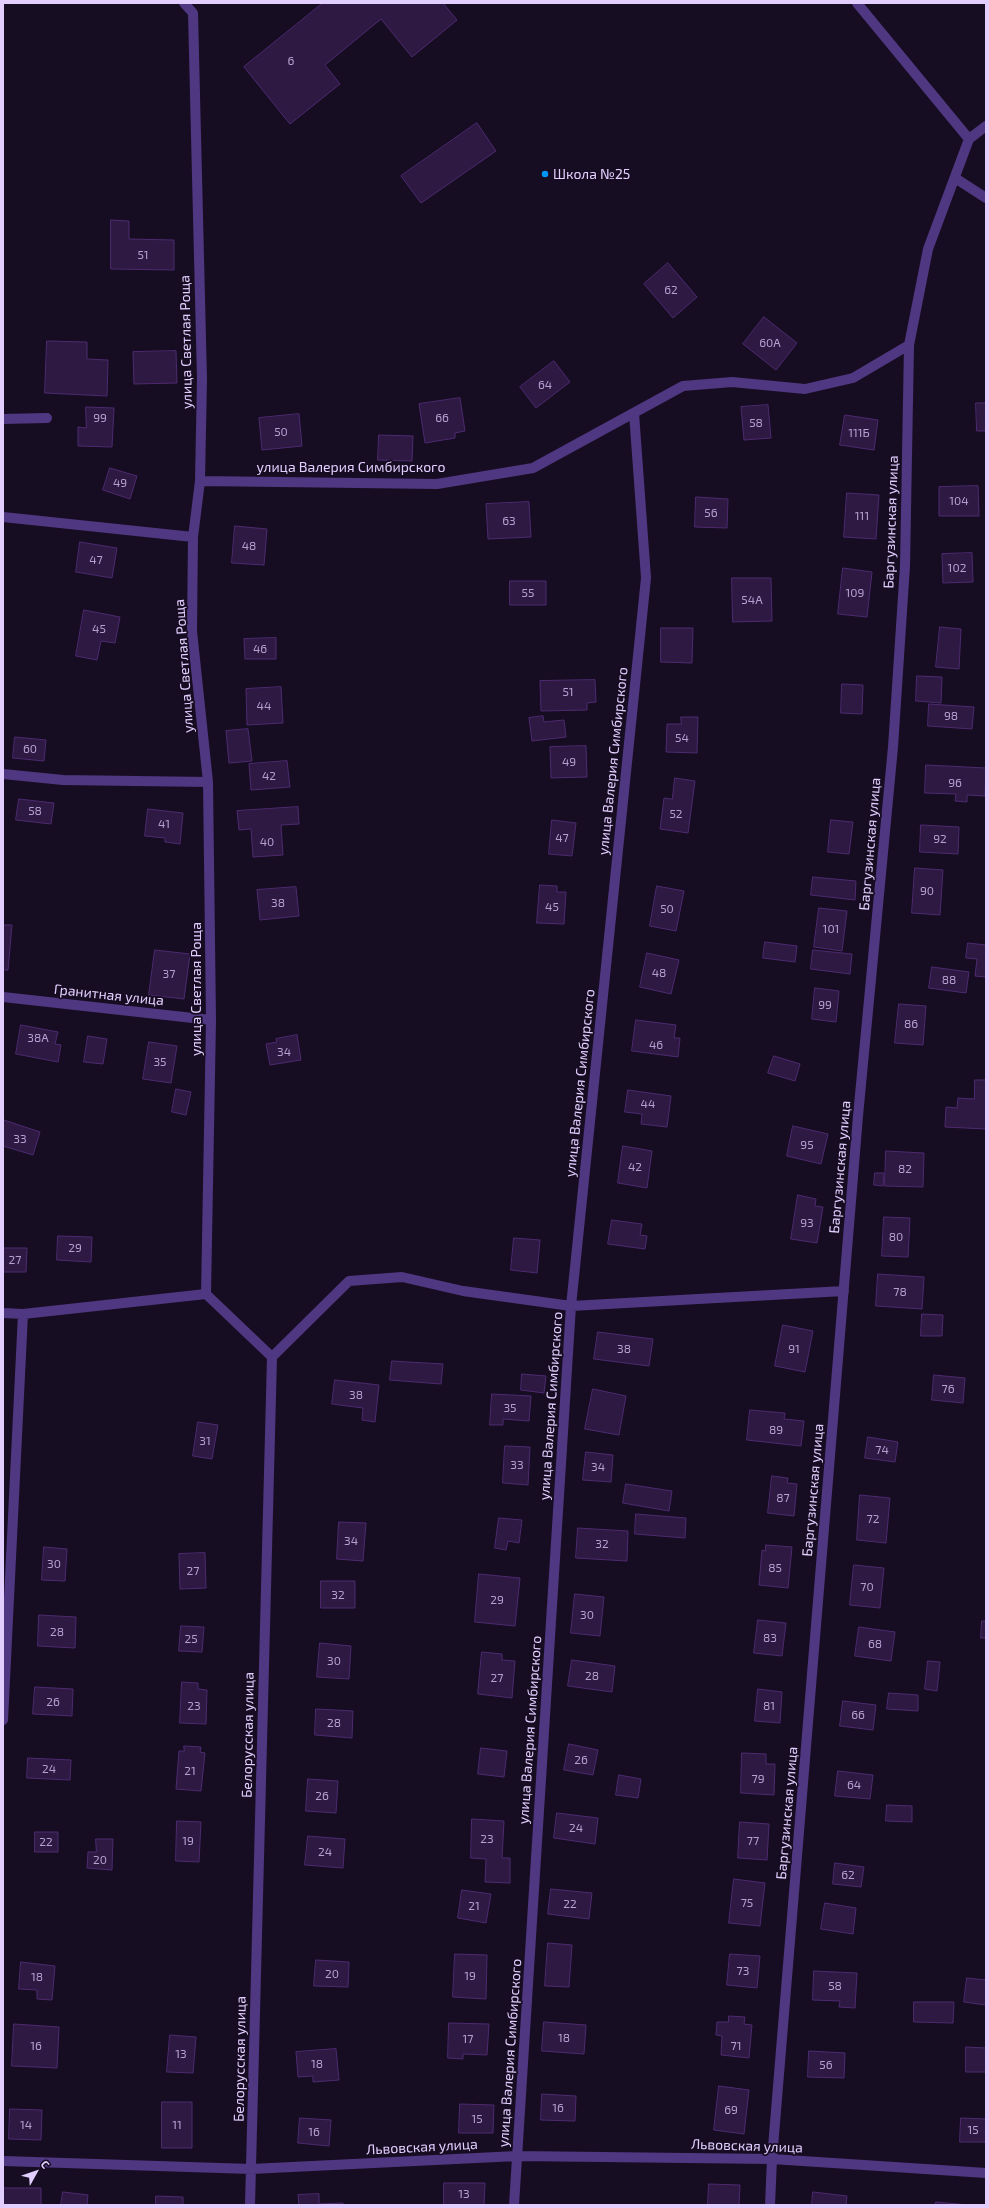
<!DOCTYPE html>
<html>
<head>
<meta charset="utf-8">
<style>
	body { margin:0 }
	#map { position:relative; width:989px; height:2208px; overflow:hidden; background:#170d22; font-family:"Exo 2",sans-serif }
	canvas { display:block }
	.frame { position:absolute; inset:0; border:4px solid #e2ceff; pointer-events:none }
	.north { position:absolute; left:16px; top:2152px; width:40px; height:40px; -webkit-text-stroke:3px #170d22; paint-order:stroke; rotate:50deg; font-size:11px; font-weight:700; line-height:16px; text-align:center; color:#e2ceff }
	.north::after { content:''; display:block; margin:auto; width:14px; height:18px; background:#e2ceff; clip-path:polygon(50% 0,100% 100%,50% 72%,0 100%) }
</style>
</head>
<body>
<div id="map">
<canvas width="989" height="2208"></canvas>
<div class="frame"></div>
<div class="north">С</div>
</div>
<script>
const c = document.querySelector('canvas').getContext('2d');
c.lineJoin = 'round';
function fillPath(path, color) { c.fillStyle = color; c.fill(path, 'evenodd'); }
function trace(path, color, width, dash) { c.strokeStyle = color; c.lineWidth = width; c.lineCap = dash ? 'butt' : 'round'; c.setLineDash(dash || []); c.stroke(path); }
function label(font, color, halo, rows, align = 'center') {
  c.font = font + ' "Exo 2",sans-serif'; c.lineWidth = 3.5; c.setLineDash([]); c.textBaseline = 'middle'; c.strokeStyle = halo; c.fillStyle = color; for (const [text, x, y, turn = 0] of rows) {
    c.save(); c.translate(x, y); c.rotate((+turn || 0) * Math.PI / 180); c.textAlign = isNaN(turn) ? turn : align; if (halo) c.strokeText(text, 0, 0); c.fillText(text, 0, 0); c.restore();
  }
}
const building = new Path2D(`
	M 323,3 L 443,3 L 457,20 L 412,57 L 381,19 L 325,65 L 340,84 L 290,124 L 244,67 Z
	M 477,123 L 496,151 L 421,203 L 401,176 Z
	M 111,220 L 129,221 L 129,239 L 174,240 L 174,270 L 111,269 Z
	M 668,263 L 697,297 L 673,318 L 644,284 Z
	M 764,317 L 797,343 L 776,370 L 743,344 Z
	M 47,341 L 87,342 L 87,359 L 108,360 L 107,396 L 45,393 Z
	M 176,351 L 177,383 L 134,384 L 133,352 Z
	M 554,361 L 570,382 L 536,408 L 520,387 Z
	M 460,398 L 465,431 L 455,433 L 455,438 L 425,443 L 419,404 Z
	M 976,403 L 986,403 L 986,431 L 977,431 Z
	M 768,405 L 771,438 L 744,440 L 741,407 Z
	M 86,407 L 114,408 L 112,447 L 78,446 L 78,427 L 86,428 Z
	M 299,414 L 302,446 L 262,450 L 259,418 Z
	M 845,415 L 878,420 L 874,450 L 840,445 Z
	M 379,435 L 413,436 L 412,461 L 378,460 Z
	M 110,468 L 137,476 L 130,499 L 103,490 Z
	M 978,486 L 979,516 L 939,516 L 939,487 Z
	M 847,493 L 879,495 L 876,539 L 844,537 Z
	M 696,497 L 728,499 L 727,528 L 695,527 Z
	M 529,502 L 531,537 L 488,539 L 486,504 Z
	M 235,526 L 267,529 L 264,565 L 232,563 Z
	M 80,542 L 117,548 L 112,578 L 76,572 Z
	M 972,553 L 973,582 L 943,583 L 942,554 Z
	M 843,568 L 872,572 L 867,617 L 838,614 Z
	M 732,578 L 771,578 L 772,621 L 733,622 Z
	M 510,581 L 546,581 L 546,605 L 510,605 Z
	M 84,610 L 120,617 L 115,643 L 101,641 L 97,660 L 76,656 Z
	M 940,627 L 961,629 L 959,669 L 936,667 Z
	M 661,628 L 693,628 L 692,663 L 661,662 Z
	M 276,638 L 276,659 L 245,659 L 244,639 Z
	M 917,676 L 942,677 L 941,703 L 916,701 Z
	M 595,680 L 596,702 L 587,703 L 587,710 L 541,711 L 540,681 Z
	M 842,684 L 863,685 L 862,714 L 841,713 Z
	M 281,687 L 283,723 L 247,725 L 246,689 Z
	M 929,704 L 974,707 L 972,729 L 928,726 Z
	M 543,716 L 544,722 L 564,720 L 566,737 L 532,741 L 529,718 Z
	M 681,717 L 698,717 L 697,753 L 666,752 L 667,724 L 681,724 Z
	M 248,729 L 252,761 L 229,763 L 226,731 Z
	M 15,737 L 46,740 L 44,761 L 13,758 Z
	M 586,746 L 587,777 L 551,778 L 550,747 Z
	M 287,761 L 290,787 L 251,790 L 249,764 Z
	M 926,765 L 986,768 L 985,796 L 967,795 L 967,802 L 955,801 L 956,794 L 925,793 Z
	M 675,778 L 695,781 L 688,833 L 660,829 L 664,798 L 672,799 Z
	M 19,799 L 54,803 L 51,824 L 16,820 Z
	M 298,807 L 299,824 L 281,825 L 283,855 L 253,857 L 251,829 L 239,830 L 237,811 Z
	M 148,809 L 183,813 L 180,844 L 165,842 L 165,838 L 145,836 Z
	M 552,820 L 576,823 L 572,856 L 549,854 Z
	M 831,820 L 853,822 L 849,854 L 828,852 Z
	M 921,825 L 959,827 L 958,854 L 920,852 Z
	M 915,868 L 943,870 L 940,915 L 912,913 Z
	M 813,877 L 856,881 L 855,900 L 811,895 Z
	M 540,885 L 557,886 L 557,892 L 566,892 L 564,924 L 537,923 Z
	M 657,886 L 684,891 L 676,931 L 650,926 Z
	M 296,887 L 299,916 L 260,920 L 257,890 Z
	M 819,908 L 847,911 L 842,951 L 814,947 Z
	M 3,925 L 12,925 L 8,970 L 3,970 Z
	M 765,942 L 797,946 L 795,962 L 763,958 Z
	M 968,943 L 986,945 L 986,977 L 975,976 L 977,959 L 966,958 Z
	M 155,950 L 190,954 L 184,999 L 149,995 Z
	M 813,950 L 852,954 L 850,974 L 811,969 Z
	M 647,953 L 679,960 L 671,994 L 640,987 Z
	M 932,967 L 969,972 L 966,993 L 929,988 Z
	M 815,988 L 839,991 L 836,1022 L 812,1019 Z
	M 899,1004 L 926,1006 L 923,1045 L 895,1043 Z
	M 636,1020 L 676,1025 L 674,1038 L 680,1038 L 678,1057 L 632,1051 Z
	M 21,1025 L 58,1032 L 55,1044 L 61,1045 L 58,1062 L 16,1054 Z
	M 297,1035 L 301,1060 L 270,1065 L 266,1044 L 277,1042 L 276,1039 Z
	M 88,1036 L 107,1039 L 103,1064 L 84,1062 Z
	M 149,1042 L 177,1046 L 171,1083 L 143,1079 Z
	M 774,1056 L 800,1064 L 795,1081 L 768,1073 Z
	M 975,1080 L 986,1080 L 986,1129 L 945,1127 L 946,1107 L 957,1108 L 958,1098 L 974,1099 Z
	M 176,1089 L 191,1092 L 186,1115 L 172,1112 Z
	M 628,1090 L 671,1096 L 667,1127 L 641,1124 L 642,1114 L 625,1112 Z
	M 4,1120 L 40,1132 L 33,1155 L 3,1146 Z
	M 793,1126 L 828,1134 L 821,1164 L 787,1156 Z
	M 623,1146 L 652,1151 L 647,1188 L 618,1183 Z
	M 886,1151 L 924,1153 L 923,1187 L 885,1186 Z
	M 875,1173 L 884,1173 L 883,1186 L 874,1185 Z
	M 798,1195 L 816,1199 L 815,1206 L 823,1207 L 817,1243 L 791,1239 Z
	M 884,1217 L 910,1218 L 908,1257 L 882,1256 Z
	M 612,1220 L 642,1224 L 640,1235 L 647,1236 L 645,1249 L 608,1244 Z
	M 58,1236 L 92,1237 L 91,1262 L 57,1260 Z
	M 514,1238 L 540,1240 L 537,1273 L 511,1270 Z
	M 3,1248 L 27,1248 L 26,1272 L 3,1272 Z
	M 878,1274 L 924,1277 L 922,1309 L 876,1306 Z
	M 922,1314 L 943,1315 L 942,1336 L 921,1336 Z
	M 783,1325 L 813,1331 L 805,1372 L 775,1366 Z
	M 598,1332 L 653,1339 L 649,1366 L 594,1359 Z
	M 392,1361 L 443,1364 L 441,1384 L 390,1380 Z
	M 522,1374 L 546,1376 L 544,1393 L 521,1390 Z
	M 934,1375 L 965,1378 L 963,1403 L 932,1400 Z
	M 335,1380 L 379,1385 L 375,1422 L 362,1420 L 363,1408 L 332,1404 Z
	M 593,1389 L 626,1396 L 619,1435 L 585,1429 Z
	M 492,1394 L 531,1396 L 529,1421 L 503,1419 L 503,1425 L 490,1425 Z
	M 750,1410 L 785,1413 L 784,1419 L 804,1421 L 801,1446 L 747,1440 Z
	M 198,1422 L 218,1425 L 212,1459 L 193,1456 Z
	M 868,1437 L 898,1442 L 895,1462 L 865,1458 Z
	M 505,1446 L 530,1447 L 528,1485 L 503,1483 Z
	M 586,1452 L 613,1455 L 611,1482 L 583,1480 Z
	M 772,1476 L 788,1478 L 787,1483 L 797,1484 L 794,1516 L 768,1513 Z
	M 626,1484 L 672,1491 L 669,1511 L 623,1503 Z
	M 860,1495 L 890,1498 L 886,1543 L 857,1540 Z
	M 636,1514 L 686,1518 L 685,1538 L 635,1534 Z
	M 499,1518 L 522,1520 L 519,1543 L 508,1541 L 506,1550 L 495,1548 Z
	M 339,1522 L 366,1523 L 363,1561 L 337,1559 Z
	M 578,1528 L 628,1531 L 627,1561 L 576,1558 Z
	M 766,1545 L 792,1547 L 788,1588 L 759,1585 L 762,1550 L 765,1551 Z
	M 44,1547 L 67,1549 L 65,1581 L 42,1580 Z
	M 205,1553 L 206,1588 L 180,1589 L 179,1554 Z
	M 854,1565 L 884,1568 L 880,1608 L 850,1605 Z
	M 479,1574 L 520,1578 L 515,1626 L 475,1622 Z
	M 321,1581 L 355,1581 L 355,1608 L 321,1608 Z
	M 575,1594 L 604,1597 L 600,1636 L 571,1633 Z
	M 39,1615 L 76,1617 L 75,1648 L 38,1646 Z
	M 758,1620 L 786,1623 L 782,1656 L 754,1653 Z
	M 982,1621 L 986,1621 L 986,1638 L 981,1638 Z
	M 181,1626 L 204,1627 L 202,1652 L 179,1651 Z
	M 859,1627 L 895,1632 L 891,1661 L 855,1656 Z
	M 320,1643 L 351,1646 L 349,1679 L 317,1677 Z
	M 482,1652 L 502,1654 L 502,1660 L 515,1661 L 512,1698 L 478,1694 Z
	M 572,1660 L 615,1666 L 612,1692 L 568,1686 Z
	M 928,1661 L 940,1662 L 937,1691 L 925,1689 Z
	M 182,1682 L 198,1683 L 198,1689 L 207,1690 L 206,1724 L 180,1723 Z
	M 35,1687 L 73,1689 L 72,1716 L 33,1714 Z
	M 758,1689 L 782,1692 L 780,1723 L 755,1721 Z
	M 889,1693 L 918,1695 L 918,1711 L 887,1709 Z
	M 843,1701 L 876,1705 L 873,1730 L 840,1726 Z
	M 316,1709 L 353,1711 L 352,1738 L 315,1735 Z
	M 569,1744 L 598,1750 L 593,1775 L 564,1770 Z
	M 184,1746 L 201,1747 L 200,1752 L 205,1753 L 201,1791 L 176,1789 L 179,1751 L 184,1751 Z
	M 481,1748 L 507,1751 L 504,1777 L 478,1774 Z
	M 742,1753 L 766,1754 L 766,1764 L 775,1764 L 774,1795 L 741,1793 Z
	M 28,1758 L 71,1760 L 70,1780 L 27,1778 Z
	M 838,1771 L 873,1775 L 870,1799 L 835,1796 Z
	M 619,1775 L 641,1779 L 638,1798 L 616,1795 Z
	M 308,1779 L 338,1781 L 336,1813 L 306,1811 Z
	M 887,1805 L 912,1806 L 912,1822 L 886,1821 Z
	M 557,1813 L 598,1818 L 595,1844 L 554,1838 Z
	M 472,1819 L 504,1821 L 502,1858 L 510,1858 L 510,1883 L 485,1882 L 486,1859 L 471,1858 Z
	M 177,1821 L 201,1822 L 199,1862 L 176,1861 Z
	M 740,1822 L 769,1824 L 767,1860 L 738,1858 Z
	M 35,1832 L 58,1832 L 58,1852 L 35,1852 Z
	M 308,1836 L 345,1839 L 343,1868 L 305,1865 Z
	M 96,1839 L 113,1839 L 112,1870 L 87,1868 L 88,1852 L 96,1852 Z
	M 835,1863 L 864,1867 L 861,1887 L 833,1884 Z
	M 734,1879 L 765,1883 L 760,1926 L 729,1923 Z
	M 551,1889 L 592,1893 L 589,1919 L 548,1914 Z
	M 462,1890 L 491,1894 L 486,1923 L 458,1918 Z
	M 825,1903 L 856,1908 L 853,1934 L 821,1929 Z
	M 548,1943 L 572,1945 L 569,1987 L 545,1986 Z
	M 455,1954 L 487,1955 L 486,1999 L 453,1997 Z
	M 730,1954 L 760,1956 L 757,1988 L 727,1985 Z
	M 316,1960 L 349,1962 L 348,1987 L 314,1986 Z
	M 21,1962 L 55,1966 L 52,2000 L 37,1999 L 37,1990 L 19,1989 Z
	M 814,1971 L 857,1973 L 855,2008 L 839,2007 L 840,2001 L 813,2000 Z
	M 967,1978 L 986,1980 L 986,2005 L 964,2002 Z
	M 914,2002 L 954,2002 L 953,2023 L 914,2022 Z
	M 729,2016 L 745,2017 L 744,2024 L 752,2025 L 749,2058 L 721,2055 L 722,2036 L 716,2035 L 717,2022 L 728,2022 Z
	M 544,2022 L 586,2025 L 584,2054 L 542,2051 Z
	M 449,2023 L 489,2024 L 487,2055 L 463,2054 L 463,2059 L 448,2058 Z
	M 14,2024 L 59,2027 L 57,2068 L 12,2066 Z
	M 170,2035 L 196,2037 L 193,2073 L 167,2072 Z
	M 966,2047 L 986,2048 L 986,2072 L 966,2072 Z
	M 336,2049 L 339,2080 L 313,2082 L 313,2076 L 298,2077 L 296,2052 Z
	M 809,2051 L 845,2053 L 844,2078 L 808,2077 Z
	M 719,2086 L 749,2090 L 744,2134 L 714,2130 Z
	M 542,2094 L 576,2096 L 575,2121 L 541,2120 Z
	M 162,2102 L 192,2102 L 192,2148 L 162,2148 Z
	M 460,2104 L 494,2105 L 493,2133 L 459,2133 Z
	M 10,2109 L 42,2110 L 41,2140 L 9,2139 Z
	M 300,2118 L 331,2120 L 329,2146 L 298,2143 Z
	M 961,2118 L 986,2119 L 986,2142 L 960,2142 Z
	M 444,2183 L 485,2183 L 484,2205 L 444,2205 Z
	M 709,2184 L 740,2185 L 739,2205 L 708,2205 Z
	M 4,2188 L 41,2188 L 41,2205 L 3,2205 Z
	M 63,2192 L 88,2195 L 87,2205 L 61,2205 Z
	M 813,2192 L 847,2196 L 846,2205 L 812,2205 Z
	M 319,2194 L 319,2204 L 343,2203 L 343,2205 L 299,2205 L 298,2195 Z
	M 156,2196 L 183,2197 L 183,2205 L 156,2205 Z
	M 936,2202 L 968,2205 L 935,2205 Z`);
const minor = new Path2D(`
	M 184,3 L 193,13 L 202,379 L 200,481 L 193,537 L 192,631 L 208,782 L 211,1020 L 206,1294
	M 857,3 L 969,139
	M 955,178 L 986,198
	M 3,419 L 47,418
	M 200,481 L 437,484 L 533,468 L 683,386 L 732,382 L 805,389 L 853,378 L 909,345
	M 3,517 L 193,537
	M 3,774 L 63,780 L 208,782
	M 3,997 L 211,1020
	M 206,1294 L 272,1357 L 250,2205
	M 3,1313 L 23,1314 L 206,1294
	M 272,1357 L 349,1281 L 402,1277 L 463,1291 L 571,1306 L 844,1291
	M 3,1720 L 23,1314
	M 3,2161 L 251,2169 L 517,2156 L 772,2159 L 986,2173
	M 514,2205 L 571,1306 L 646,578 L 634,413
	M 770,2205 L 772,2159 L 858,1116 L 893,747 L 905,566 L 909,345 L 928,249 L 969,139 L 986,126`);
const markers = [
	[545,174,4,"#0096f9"]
];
const numberNames = [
	["6",291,61],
	["51",143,255],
	["62",671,290],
	["60А",770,343],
	["64",545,385],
	["99",100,418],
	["66",442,418],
	["58",756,423],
	["50",281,432],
	["111Б",859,433],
	["49",120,483],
	["104",959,501],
	["56",711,513],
	["111",862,516],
	["63",509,521],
	["48",249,546],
	["47",96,560],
	["102",957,568],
	["55",528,593],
	["109",855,593],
	["54А",752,600],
	["45",99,629],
	["46",260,649],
	["51",568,692],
	["44",264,706],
	["98",951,716],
	["54",682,738],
	["60",30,749],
	["49",569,762],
	["42",269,776],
	["96",955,783],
	["58",35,811],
	["52",676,814],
	["41",164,824],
	["47",562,838],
	["92",940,839],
	["40",267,842],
	["90",927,891],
	["38",278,903],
	["45",552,907],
	["50",667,909],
	["101",831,929],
	["48",659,973],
	["37",169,974],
	["88",949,980],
	["99",825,1005],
	["86",911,1024],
	["38А",38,1038],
	["46",656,1045],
	["34",284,1052],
	["35",160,1062],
	["44",648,1104],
	["33",20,1139],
	["95",807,1145],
	["42",635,1167],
	["82",905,1169],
	["93",807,1223],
	["80",896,1237],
	["29",75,1248],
	["27",15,1260],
	["78",900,1292],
	["38",624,1349],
	["91",794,1349],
	["76",948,1389],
	["38",356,1395],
	["35",510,1408],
	["89",776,1430],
	["31",205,1441],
	["74",882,1450],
	["33",517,1465],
	["34",598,1467],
	["87",783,1498],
	["72",873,1519],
	["34",351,1541],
	["32",602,1544],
	["30",54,1564],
	["85",775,1568],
	["27",193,1571],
	["70",867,1587],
	["32",338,1595],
	["29",497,1600],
	["30",587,1615],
	["28",57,1632],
	["83",770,1638],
	["25",191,1639],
	["68",875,1644],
	["30",334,1661],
	["28",592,1676],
	["27",497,1678],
	["26",53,1702],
	["23",194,1706],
	["81",769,1706],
	["66",858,1715],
	["28",334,1723],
	["26",581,1760],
	["24",49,1769],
	["21",190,1771],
	["79",758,1779],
	["64",854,1785],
	["26",322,1796],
	["24",576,1828],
	["23",487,1839],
	["19",188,1841],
	["77",753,1841],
	["22",46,1842],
	["24",325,1852],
	["20",100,1860],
	["62",848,1875],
	["75",747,1903],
	["22",570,1904],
	["21",474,1906],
	["73",743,1971],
	["20",332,1974],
	["19",470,1976],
	["18",37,1977],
	["58",835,1986],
	["18",564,2038],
	["17",468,2039],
	["16",36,2046],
	["71",736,2046],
	["13",181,2054],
	["18",317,2064],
	["56",826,2065],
	["16",558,2108],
	["69",731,2110],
	["15",477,2119],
	["14",26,2125],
	["11",177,2125],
	["15",973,2130],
	["16",314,2132],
	["13",464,2194]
];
const poiNames = [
	["Школа №25",553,174]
];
const streetNames = [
	["улица Светлая Роща",186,342,-91],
	["улица Валерия Симбирского",351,467],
	["Баргузинская улица",891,522,-88],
	["улица Светлая Роща",184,666,-94],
	["улица Валерия Симбирского",613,761,-84],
	["Баргузинская улица",870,844,-85],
	["улица Светлая Роща",196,989,-90],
	["Гранитная улица",109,995,6],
	["улица Валерия Симбирского",580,1083,-84],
	["Баргузинская улица",840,1167,-85],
	["улица Валерия Симбирского",551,1406,-86],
	["Баргузинская улица",813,1490,-85],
	["улица Валерия Симбирского",530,1730,-86],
	["Белорусская улица",248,1735,-89],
	["Баргузинская улица",787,1813,-85],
	["улица Валерия Симбирского",510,2053,-86],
	["Белорусская улица",240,2059,-89],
	["Львовская улица",747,2146,2],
	["Львовская улица",422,2147,-3]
];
fillPath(building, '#2e1943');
trace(building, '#4d2a70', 1);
trace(minor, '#503782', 10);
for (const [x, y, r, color] of markers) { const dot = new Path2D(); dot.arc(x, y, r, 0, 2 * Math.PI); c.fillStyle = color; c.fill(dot); trace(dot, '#170d22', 1.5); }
label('12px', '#b5a1d0', null, numberNames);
label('14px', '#e2ceff', '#170d22', poiNames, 'left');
label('14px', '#e2ceff', '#170d22', streetNames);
</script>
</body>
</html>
